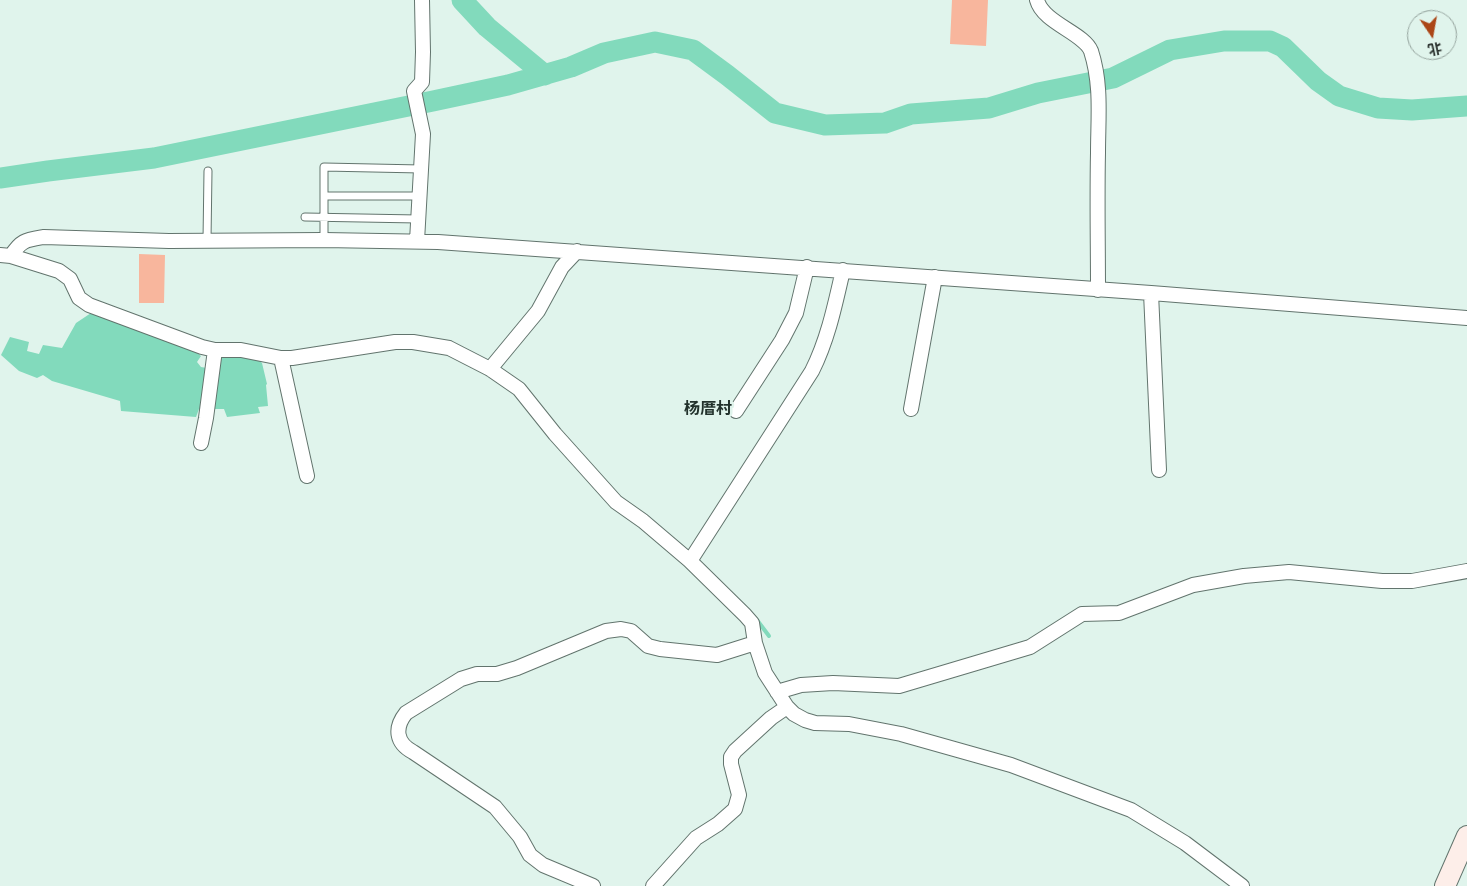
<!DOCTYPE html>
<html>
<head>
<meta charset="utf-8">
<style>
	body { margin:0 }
	#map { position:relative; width:1467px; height:886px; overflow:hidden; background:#e0f4ec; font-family:"IBM Plex Sans","Noto Sans SC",sans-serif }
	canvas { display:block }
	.north { position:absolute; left:1407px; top:10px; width:50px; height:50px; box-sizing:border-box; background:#e0f4ec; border:1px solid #95a49e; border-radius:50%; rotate:168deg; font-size:14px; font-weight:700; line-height:20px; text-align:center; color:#252c29 }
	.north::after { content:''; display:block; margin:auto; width:18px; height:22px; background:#ab4617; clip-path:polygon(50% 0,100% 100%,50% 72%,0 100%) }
</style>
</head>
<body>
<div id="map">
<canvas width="1467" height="886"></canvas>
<div class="north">北</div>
</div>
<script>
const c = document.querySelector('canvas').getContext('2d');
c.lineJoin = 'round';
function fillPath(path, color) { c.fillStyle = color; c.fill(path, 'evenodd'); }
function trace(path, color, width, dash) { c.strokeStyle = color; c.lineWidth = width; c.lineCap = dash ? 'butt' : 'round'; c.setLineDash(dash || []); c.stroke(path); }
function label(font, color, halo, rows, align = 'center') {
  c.font = font + ' "IBM Plex Sans","Noto Sans SC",sans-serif'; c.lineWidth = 5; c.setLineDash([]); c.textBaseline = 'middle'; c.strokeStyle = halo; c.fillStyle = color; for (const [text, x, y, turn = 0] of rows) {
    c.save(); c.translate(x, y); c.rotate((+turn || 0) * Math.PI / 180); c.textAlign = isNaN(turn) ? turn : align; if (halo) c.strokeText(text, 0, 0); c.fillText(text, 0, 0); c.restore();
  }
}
const green = new Path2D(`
	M 952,0 L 988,0 L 986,46 L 950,44 Z
	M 139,254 L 165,255 L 164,303 L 139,303 Z`);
const water = new Path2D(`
	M 91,313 L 195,351 L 201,356 L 197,362 L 201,367 L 207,368 L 227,352 L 255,357 L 262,363 L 267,384 L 266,385 L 268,406 L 258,407 L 260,413 L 227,417 L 224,409 L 213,409 L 209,412 L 199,409 L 196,417 L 121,411 L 120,401 L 52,381 L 43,375 L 37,378 L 19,371 L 1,355 L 10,337 L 29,342 L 27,351 L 39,354 L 43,345 L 62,348 L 76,323 Z`);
const stream = new Path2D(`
	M 757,620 L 769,636`);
const river = new Path2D(`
	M 462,0 L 487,27 L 545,75
	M 0,178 L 48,171 L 154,158 L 433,101 L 508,85 L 571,67 L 604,53 L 655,42 L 693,50 L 727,75 L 775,113 L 825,125 L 885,123 L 911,114 L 989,108 L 1038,93 L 1113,78 L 1170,50 L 1224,41 L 1270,41 L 1283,47 L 1318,81 L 1339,96 L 1378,108 L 1412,110 L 1467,106`);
const service = new Path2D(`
	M 324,196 L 420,196
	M 305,217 L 418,219
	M 207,240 L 208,171
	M 324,240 L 324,167 L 421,169`);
const minor = new Path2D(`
	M 1037,0 C 1043,23 1084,33 1091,51 C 1102,85 1098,118 1098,153 C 1097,198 1098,244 1098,290
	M 417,241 L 423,134 L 414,91 L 422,82 L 423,52 L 422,0
	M 0,255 L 11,256 L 59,271 L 70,279 L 79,298 L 89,305 L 202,347 L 215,350 L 241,350 L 281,358 L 292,358 L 395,342 L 413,342 L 449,348 L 490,369 L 519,389 L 555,434 L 616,502 L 643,521 L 690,561 L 745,615 L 752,623 L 755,643 L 765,673 L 787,707
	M 11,256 C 21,240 26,240 44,237 L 169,241 L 324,240 L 438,242 L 1151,293 L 1467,318
	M 1151,293 L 1159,470
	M 281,358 L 307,476
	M 490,369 L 538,311 L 562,267 L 577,251
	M 911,409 L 935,277
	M 736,411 L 782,340 L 796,313 L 807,267
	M 201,443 L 206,418 L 215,350
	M 690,561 L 812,371 C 828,339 835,305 843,270
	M 777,692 L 801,685 L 833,683 L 899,686 L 1030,647 L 1082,614 L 1119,613 L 1193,585 L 1244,576 L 1289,572 L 1382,581 L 1412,581 L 1467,571
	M 593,886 L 543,865 L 530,855 L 520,837 L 495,807 L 413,752 C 396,743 394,728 406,713 L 461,679 L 477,674 L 497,674 L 517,668 L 606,631 L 621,629 L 631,631 L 648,646 L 660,649 L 717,655 L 755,643
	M 653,886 L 696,838 L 718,824 L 735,809 L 739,795 L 731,764 L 731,757 L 735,751 L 771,718 L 787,707 L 794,714 L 805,720 L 815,723 L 849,724 L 901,734 L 1011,765 L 1131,810 L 1185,843 L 1242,886`);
const secondary = new Path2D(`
	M 1445,886 L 1467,836`);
const quarterNames = [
	["杨厝村",708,409]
];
fillPath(green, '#f8b69d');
fillPath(water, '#82dabc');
trace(stream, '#82dabc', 4);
trace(river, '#82dabc', 21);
trace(service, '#62746d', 9);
trace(minor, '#62746d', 16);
trace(secondary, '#62746d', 22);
trace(service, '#fff', 7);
trace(minor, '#fff', 14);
trace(secondary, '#fdeee9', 20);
label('bold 16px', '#22322c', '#e0f4ec', quarterNames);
</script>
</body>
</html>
